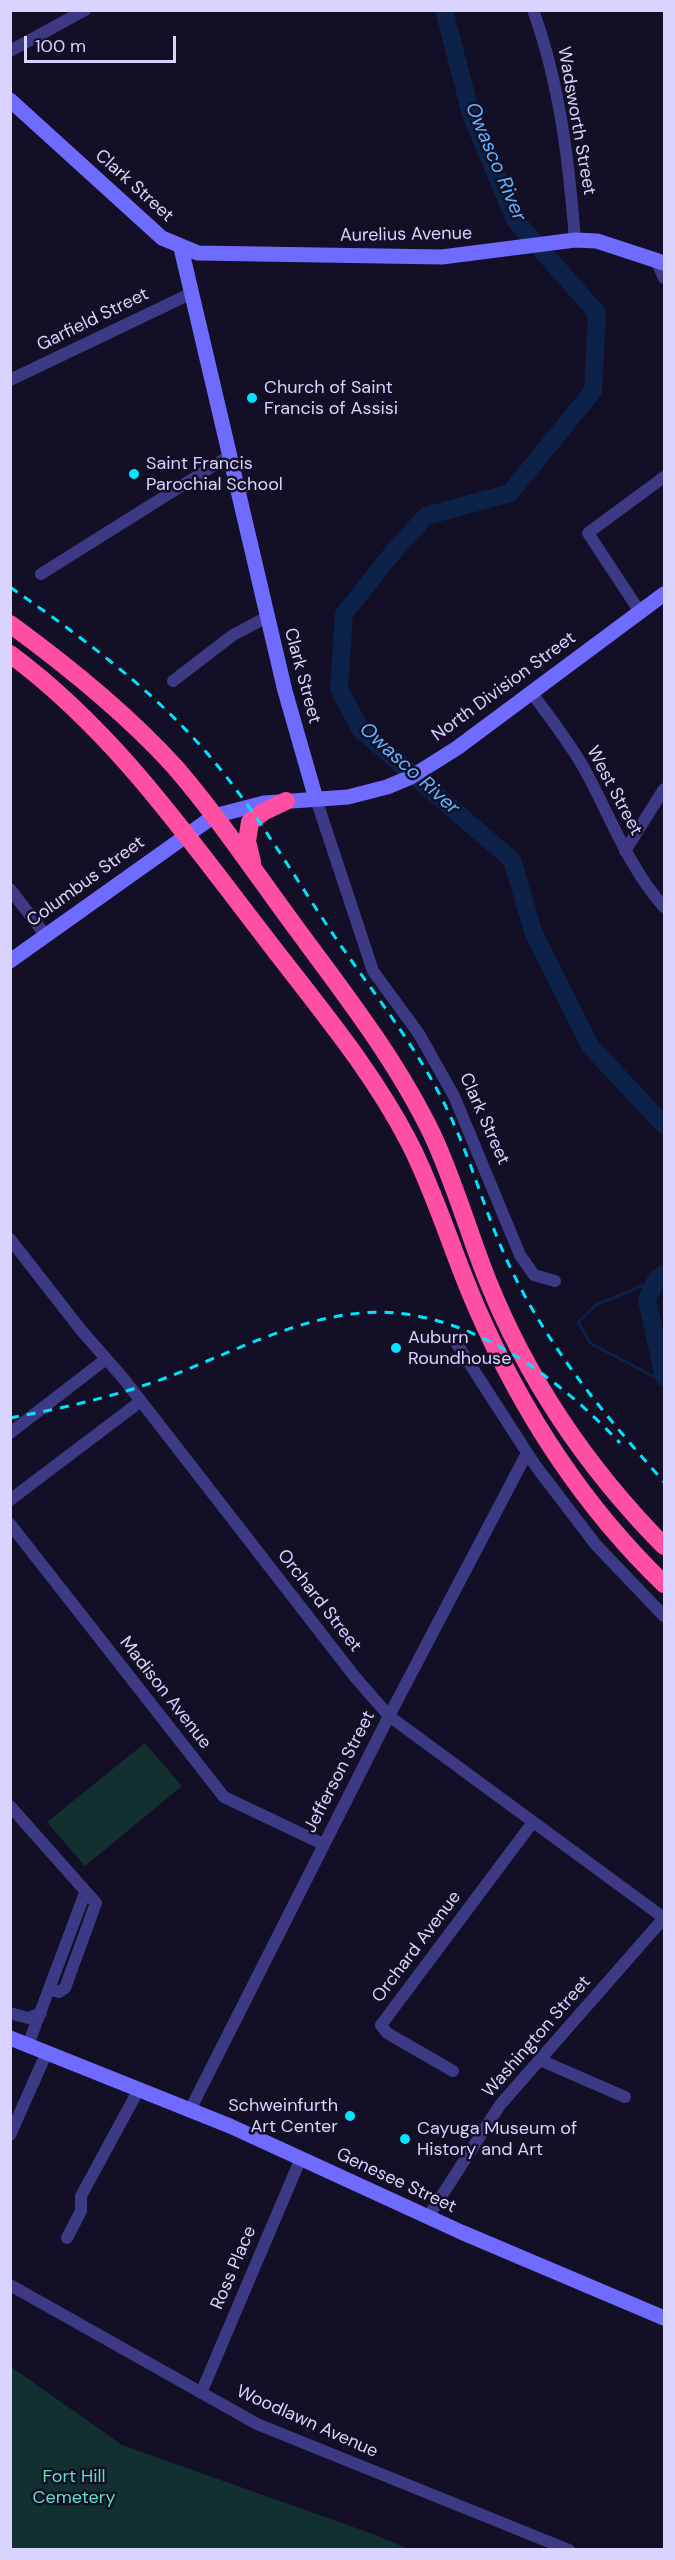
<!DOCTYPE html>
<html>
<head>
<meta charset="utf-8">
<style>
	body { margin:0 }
	#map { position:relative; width:675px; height:2560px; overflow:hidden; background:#130f26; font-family:"DM Sans",sans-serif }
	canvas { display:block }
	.frame { position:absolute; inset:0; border:12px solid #d9d4ff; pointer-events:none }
	.scale { position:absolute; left:24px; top:36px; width:152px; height:27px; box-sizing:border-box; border:3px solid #d9d4ff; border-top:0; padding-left:8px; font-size:18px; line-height:21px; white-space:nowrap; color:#d9d4ff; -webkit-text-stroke:4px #130f26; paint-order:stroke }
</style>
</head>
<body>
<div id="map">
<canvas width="675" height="2560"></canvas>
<div class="frame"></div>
<div class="scale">100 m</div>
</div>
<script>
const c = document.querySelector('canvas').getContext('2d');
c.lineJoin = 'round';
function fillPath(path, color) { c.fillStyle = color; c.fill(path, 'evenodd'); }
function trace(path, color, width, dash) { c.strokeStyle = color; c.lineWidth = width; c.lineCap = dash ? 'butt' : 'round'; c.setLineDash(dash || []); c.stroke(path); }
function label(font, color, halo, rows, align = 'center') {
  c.font = font + ' "DM Sans",sans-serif'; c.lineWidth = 5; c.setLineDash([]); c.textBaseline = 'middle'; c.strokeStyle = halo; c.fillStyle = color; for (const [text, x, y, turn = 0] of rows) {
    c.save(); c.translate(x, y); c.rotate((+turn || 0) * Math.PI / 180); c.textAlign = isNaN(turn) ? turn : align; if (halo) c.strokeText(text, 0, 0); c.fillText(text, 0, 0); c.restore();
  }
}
const green = new Path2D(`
	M 145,1743 L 182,1786 L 85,1866 L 47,1822 Z
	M 10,2366 L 122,2445 L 370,2533 L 409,2549 L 11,2549 Z`);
const stream = new Path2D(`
	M 656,1280 L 596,1305 L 578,1322 L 590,1343 L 664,1382`);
const river = new Path2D(`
	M 444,10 L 471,114 L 515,220 L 597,313 L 593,391 L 510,493 L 426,516 L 394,551 L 344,614 L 339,689 L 361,730 L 512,860 L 534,934 L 590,1046 L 664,1125
	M 664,1274 L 656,1280 L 647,1300 L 664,1377`);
const street = new Path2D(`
	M 533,10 C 560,84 569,163 575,240
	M 10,51 L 85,10
	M 656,260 L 664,278
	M 10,380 L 192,293
	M 41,574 L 229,456
	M 640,612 L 588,533 L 664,477
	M 173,681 L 233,635 L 267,617
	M 531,692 C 550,718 571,744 586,772 C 611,818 629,868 664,907
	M 316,799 L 373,971 L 419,1034 L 454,1096 L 520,1255 L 534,1275 L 555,1281
	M 625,851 L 664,789
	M 10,889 L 46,936
	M 10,1239 L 81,1330 L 123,1378 L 355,1677 L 389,1716 L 664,1918
	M 455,1341 L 535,1465 L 596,1545 L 664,1616
	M 10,1433 L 106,1359
	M 10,1500 L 141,1401
	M 10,1524 L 224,1797 L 323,1844
	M 10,1806 L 96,1903 L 65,1988 L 59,1992 L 50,1989
	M 10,2013 L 28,2018 L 41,2013
	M 28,2045 L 85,1893
	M 540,2060 L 625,2097
	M 453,2071 L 387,2033 L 381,2025 L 533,1822
	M 190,2110 L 389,1716 L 527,1453
	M 10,2135 L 47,2052
	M 428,2217 L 500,2105 L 664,1918
	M 67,2238 L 81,2211 L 81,2196 L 139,2089
	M 10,2285 L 257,2424 L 569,2550
	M 201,2393 L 301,2158`);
const secondary = new Path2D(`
	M 10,100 L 162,238 L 198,253 L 442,257 L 575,240 L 597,241 L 664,263
	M 181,248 L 285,691 L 316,799
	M 10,961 L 214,816 L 264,803 L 348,797 L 387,787 L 411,777 L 457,748 L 664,594
	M 10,2038 L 230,2126 L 461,2232 L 664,2318`);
const highway = new Path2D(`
	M 10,624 C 69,667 126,713 175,767 C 219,818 256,874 296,928 C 345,994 396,1060 432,1134 C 454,1181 468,1231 487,1279 C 527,1379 589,1470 664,1546
	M 10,654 C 114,731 186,835 264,936 C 315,1003 371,1068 410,1144 C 436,1195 452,1251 475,1304 C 520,1408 582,1505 664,1584
	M 252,862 L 247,841 L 250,822 L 263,812 L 286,801`);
const rail = new Path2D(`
	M 10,587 C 83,638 155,691 212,759 C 259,815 296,880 337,940 C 374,994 416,1046 445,1105 C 472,1159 486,1219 513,1273 C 551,1351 607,1418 664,1482
	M 10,1418 C 64,1408 117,1396 168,1377 C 228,1354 288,1322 352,1314 C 455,1300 553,1372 620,1443`);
const markers = [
	[252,398,6,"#00e5ff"],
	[134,474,6,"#00e5ff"],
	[396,1348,6,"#00e5ff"],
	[350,2116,6,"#00e5ff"],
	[405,2139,6,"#00e5ff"]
];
const streetNames = [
	["Wadsworth Street",576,121,80],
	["Clark Street",134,186,42],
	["Aurelius Avenue",406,235,-1],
	["Garfield Street",93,320,-26],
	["Clark Street",302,676,75],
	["North Division Street",504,687,-36],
	["West Street",614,791,62],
	["Columbus Street",86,882,-36],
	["Clark Street",484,1119,66],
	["Orchard Street",319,1601,52],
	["Madison Avenue",165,1693,52],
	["Jefferson Street",340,1772,-63],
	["Orchard Avenue",417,1947,-53],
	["Washington Street",537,2037,-49],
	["Genesee Street",396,2181,25],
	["Ross Place",234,2268,-67],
	["Woodlawn Avenue",307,2422,24]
];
const poiNames = [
	["Church of Saint",264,388],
	["Francis of Assisi",264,409],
	["Saint Francis",146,464],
	["Parochial School",146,485],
	["Auburn",408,1338],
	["Roundhouse",408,1359],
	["Schweinfurth",338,2106,"right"],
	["Art Center",338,2127,"right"],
	["Cayuga Museum of",417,2129],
	["History and Art",417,2150]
];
const parkNames = [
	["Fort Hill",74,2477],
	["Cemetery",74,2498]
];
const waterNames = [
	["Owasco River",495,162,67],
	["Owasco River",409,769,42]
];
fillPath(green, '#12302f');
trace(stream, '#0c2248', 3);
trace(river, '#0c2248', 18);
trace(street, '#3d3a85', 12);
trace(secondary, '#6f6bff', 15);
trace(highway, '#ff4fa3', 18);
trace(rail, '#00e5ff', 3, [9, 8]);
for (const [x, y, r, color] of markers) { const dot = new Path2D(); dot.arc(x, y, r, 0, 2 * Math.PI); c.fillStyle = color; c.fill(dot); trace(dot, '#130f26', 2); }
label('18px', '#d9d4ff', '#130f26', streetNames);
label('18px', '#d9d4ff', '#130f26', poiNames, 'left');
label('18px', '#5fe0c0', '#130f26', parkNames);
label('italic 20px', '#62b6ff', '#130f26', waterNames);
</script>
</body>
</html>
